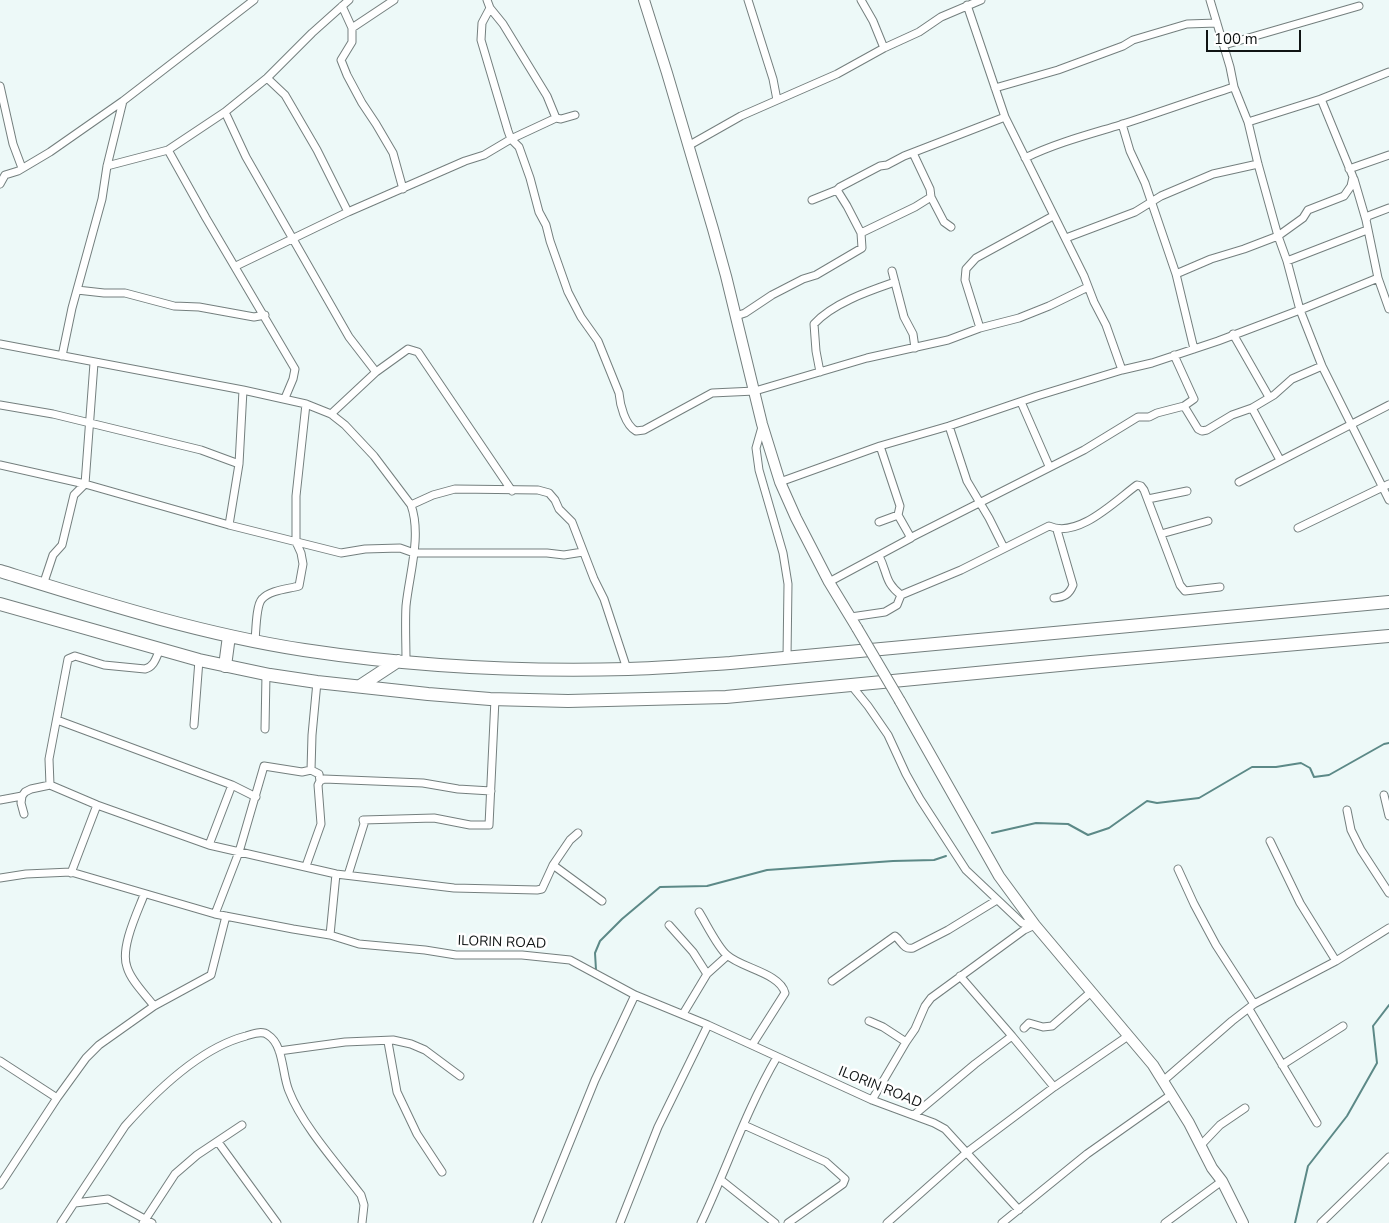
<!DOCTYPE html>
<html>
<head>
<meta charset="utf-8">
<style>
	body { margin:0 }
	#map { position:relative; width:1389px; height:1223px; overflow:hidden; background:#edf9f8; font-family:"Nunito Sans",sans-serif }
	canvas { display:block }
	.scale { position:absolute; left:1206px; top:30px; width:95px; height:22px; box-sizing:border-box; border:2px solid #101414; border-top:0; padding-left:6px; font-size:15px; line-height:18px; white-space:nowrap; color:#101414; -webkit-text-stroke:4px #fff; paint-order:stroke }
</style>
</head>
<body>
<div id="map">
<canvas width="1389" height="1223"></canvas>
<div class="scale">100 m</div>
</div>
<script>
const c = document.querySelector('canvas').getContext('2d');
c.lineJoin = 'round';
function trace(path, color, width, dash) { c.strokeStyle = color; c.lineWidth = width; c.lineCap = dash ? 'butt' : 'round'; c.setLineDash(dash || []); c.stroke(path); }
function label(font, color, halo, rows, align = 'center') {
  c.font = font + ' "Nunito Sans",sans-serif'; c.lineWidth = 5; c.setLineDash([]); c.textBaseline = 'middle'; c.strokeStyle = halo; c.fillStyle = color; for (const [text, x, y, turn = 0] of rows) {
    c.save(); c.translate(x, y); c.rotate((+turn || 0) * Math.PI / 180); c.textAlign = isNaN(turn) ? turn : align; if (halo) c.strokeText(text, 0, 0); c.fillText(text, 0, 0); c.restore();
  }
}
const stream = new Path2D(`
	M 992,833 L 1036,823 L 1068,824 L 1088,835 L 1109,828 L 1147,801 L 1157,803 L 1199,798 L 1252,767 L 1276,767 L 1301,763 L 1310,768 L 1314,777 L 1329,775 L 1384,744 L 1389,743
	M 596,970 L 595,953 L 600,941 L 622,919 L 660,887 L 707,886 L 767,870 L 893,861 L 934,860 L 946,856
	M 1295,1223 L 1308,1166 L 1347,1116 L 1377,1063 L 1373,1026 L 1389,1005`);
const street = new Path2D(`
	M 394,0 L 352,28 L 352,42 L 341,60 L 347,75 L 362,103 L 376,124 L 393,153 L 403,189
	M 487,0 L 490,8 L 503,24 L 547,96 L 556,118
	M 748,0 L 773,79 L 777,100
	M 861,0 L 873,21 L 884,48
	M 1210,0 L 1230,67 L 1234,87 L 1248,122 L 1258,164 L 1278,236 L 1287,261 L 1300,310 L 1322,366 L 1389,500
	M 967,5 L 1005,117 L 1084,276 L 1094,302 L 1106,325 L 1122,370
	M 342,6 L 352,28
	M 490,8 L 482,23 L 481,40 L 508,131 L 511,139 L 519,147 L 530,178 L 539,212 L 546,225 L 550,241 L 568,292 L 581,317 L 598,341 L 619,393 C 620,405 625,425 636,431 L 644,430 L 712,393 L 755,391 L 867,358 L 948,340 L 980,328 L 1019,318 L 1049,306 L 1088,287
	M 1224,45 L 1359,6
	M 267,78 L 285,95 L 317,150 L 348,212
	M 0,86 L 13,144 L 22,168
	M 995,88 L 1058,70 L 1123,46 L 1133,40 L 1187,24 L 1217,23
	M 225,112 L 246,157 L 349,337 L 376,372
	M 1248,122 L 1321,99 L 1389,72
	M 1122,124 L 1130,151 L 1145,183 L 1176,274 L 1194,349
	M 688,146 L 741,116 L 837,74 L 884,48 L 919,32 L 941,17 L 981,0
	M 168,150 L 206,218 L 295,369 L 293,379 L 285,398
	M 913,153 L 930,189 L 931,197 L 944,222 L 951,227
	M 1025,158 C 1056,143 1087,135 1120,125 C 1158,113 1196,99 1234,87
	M 107,166 L 168,150 L 225,112 L 267,78 L 312,33 L 349,0
	M 1349,169 L 1389,155
	M 1354,179 L 1366,220
	M 0,184 L 5,175 L 18,171 L 50,152 L 123,101 L 254,0
	M 812,200 L 837,190 L 840,187 L 880,166 L 887,165 L 904,156 L 1005,117
	M 1389,208 L 1368,216 L 1366,220 L 1378,278 L 1389,309
	M 861,233 L 915,207 L 931,197
	M 1066,238 L 1135,212 L 1161,196 L 1213,174 L 1258,164
	M 1287,261 L 1367,230
	M 236,266 L 348,212 L 465,161 L 484,155 L 511,139 L 556,118 L 561,119 L 575,115
	M 892,271 L 904,317 L 913,334 L 915,348
	M 1176,274 L 1211,259 L 1244,249 L 1278,236 L 1303,218 L 1308,210 L 1344,196 L 1351,186 L 1353,177 L 1321,99
	M 77,290 L 104,293 L 125,293 L 174,306 L 199,307 L 254,317 L 265,315
	M 736,316 L 745,313 L 772,295 L 803,279 L 816,275 L 862,248 L 861,233 L 847,206 L 837,190
	M 980,328 L 965,280 L 966,269 L 976,258 L 1053,216
	M 1233,334 L 1269,397
	M 0,344 L 243,390 L 306,404 L 331,414 L 345,425 L 374,456 L 411,505 C 422,536 409,575 406,606 C 405,624 406,643 406,661
	M 1174,355 L 1194,399 L 1184,406 L 1198,429 L 1202,431 L 1207,430 L 1232,415 L 1252,408 L 1274,395 L 1292,379 L 1322,366
	M 62,356 L 72,308 L 102,199 L 107,166 L 123,101
	M 820,372 L 816,351 L 814,324 C 833,303 869,291 895,282
	M 1021,402 L 1049,466
	M 0,405 L 53,414 L 201,450 L 239,464
	M 1252,408 L 1280,460
	M 331,414 L 376,372 L 408,349 L 418,352 L 512,491
	M 949,426 L 967,481 L 989,518 L 1004,548
	M 762,427 L 756,448 L 759,470 L 783,553 L 788,584 L 787,657
	M 0,465 L 85,484 L 229,525 L 341,553 L 365,549 L 400,548 L 414,553 L 547,553 L 564,555 L 583,552
	M 780,482 L 880,446 L 949,426 L 1037,396 L 1122,370 L 1152,363 L 1218,341 L 1300,310 L 1378,278
	M 1239,482 L 1389,405
	M 1148,499 L 1187,491
	M 411,505 L 433,495 L 455,489 L 538,490 L 549,493 L 555,500 L 559,509 L 572,522 L 594,579 L 604,599 L 627,669
	M 879,522 L 898,515
	M 229,525 L 239,464 L 243,390
	M 1298,528 L 1389,484
	M 1161,534 L 1208,521
	M 908,539 L 1084,450 L 1138,417 L 1149,417 L 1157,413 L 1184,406
	M 879,556 C 888,573 884,582 901,595
	M 829,582 L 911,538 L 898,515 L 900,506 L 880,446
	M 43,585 L 53,555 L 62,545 L 74,495 L 85,484 L 94,363
	M 1054,598 C 1064,597 1069,595 1073,585 L 1057,530
	M 851,617 L 885,612 L 897,605 L 901,595 L 961,570 L 1049,526 C 1078,539 1115,501 1137,485 L 1141,486 L 1144,490 L 1180,585 L 1185,591 L 1220,587
	M 255,641 C 256,631 256,605 262,599 C 270,590 288,589 299,586 L 303,564 L 301,553 L 296,542 L 296,496 L 306,404
	M 851,685 L 868,706 L 888,735 L 906,774 L 920,799 L 966,870 L 1022,923 L 1035,925
	M 57,720 L 232,785 L 256,797
	M 194,725 L 199,660
	M 265,729 L 266,674
	M 320,781 L 324,779 L 423,783 L 458,789 L 491,791
	M 50,785 L 49,759 L 68,659 L 75,656 L 104,665 L 145,669 C 154,667 156,658 160,649
	M 1384,795 L 1389,816
	M 0,800 L 22,796
	M 1347,810 L 1351,830 L 1361,850 L 1389,893
	M 24,814 L 21,803 L 22,796 L 25,792 L 31,789 L 50,785 L 97,805 L 209,845 L 336,874 L 454,888 L 537,890 L 542,889 L 553,865 L 570,840 L 578,833
	M 1270,841 L 1300,903 L 1336,961
	M 209,845 L 232,785
	M 553,865 L 602,901
	M 306,866 L 321,824 L 318,785 L 320,781 L 319,774 L 311,770 L 312,735 L 317,682
	M 1178,869 L 1194,904 L 1216,945 L 1254,1004
	M 71,873 L 97,805
	M 348,875 L 364,824 L 363,820 L 434,818 L 470,825 L 489,825 L 495,699
	M 0,878 L 26,874 L 71,872 L 215,914 L 293,929 L 330,935 L 359,944 L 425,950 L 456,955 L 522,955 L 570,960 L 635,995 L 708,1025 L 872,1100 L 934,1123 L 945,1129 L 1019,1210
	M 144,895 C 137,913 120,948 127,967 C 131,981 145,994 154,1006
	M 699,912 C 706,923 718,948 727,955 C 741,968 780,973 785,993 L 752,1045
	M 215,914 L 239,852 L 264,766 L 302,772 L 311,770
	M 669,925 L 693,952 L 707,974
	M 330,935 L 336,874
	M 960,976 L 1012,1036 L 1054,1087
	M 832,981 L 895,936 C 902,941 903,950 913,948 L 948,930 L 997,900
	M 1249,1009 L 1317,1123
	M 683,1014 L 707,974 L 727,956
	M 869,1021 L 883,1027 L 906,1042
	M 1024,1028 L 1029,1023 L 1043,1027 L 1052,1026 L 1091,992
	M 388,1042 L 397,1092 L 417,1134 L 442,1172
	M 279,1051 L 345,1042 L 393,1040 L 411,1044 L 425,1050 L 460,1076
	M 0,1061 L 57,1098
	M 1282,1065 L 1343,1026
	M 1163,1081 L 1232,1021 L 1254,1004 L 1336,961 L 1389,928
	M 872,1100 L 906,1042 L 915,1029 L 925,1006 L 931,998 L 1024,930 L 1035,925
	M 914,1115 L 975,1064 L 1012,1036
	M 744,1125 L 826,1162 L 845,1179 L 843,1184 L 788,1223
	M 218,1142 L 277,1223
	M 1200,1146 L 1220,1125 L 1245,1108
	M 721,1180 L 775,1223
	M 0,1185 L 57,1098 L 86,1058 L 99,1045 L 154,1006 L 211,975 L 226,916
	M 75,1203 L 108,1199 L 152,1223
	M 61,1223 L 125,1126 C 156,1091 200,1048 246,1036 C 253,1034 262,1030 268,1035 C 284,1045 282,1075 289,1091 C 302,1125 338,1165 361,1195 L 364,1205 L 362,1223
	M 143,1223 L 175,1174 L 197,1155 L 242,1125
	M 537,1223 L 595,1080 L 635,995
	M 620,1223 L 658,1127 L 708,1025
	M 701,1223 C 727,1168 746,1110 777,1057
	M 887,1223 L 966,1153 L 1054,1087 L 1128,1036
	M 1002,1223 L 1087,1154 L 1172,1094
	M 1165,1223 L 1222,1181
	M 1321,1223 L 1389,1157`);
const secondary = new Path2D(`
	M 644,0 L 667,73 L 713,229 L 726,276 L 762,424 L 780,482 L 796,518 L 829,582 L 857,628
	M 900,701 L 999,876 L 1035,925 L 1153,1065 L 1189,1123 L 1212,1168 L 1222,1181 L 1243,1223`);
const highway = new Path2D(`
	M 0,571 C 100,602 200,634 304,650 C 410,666 520,672 628,669 C 662,668 696,665 730,663 L 1389,602
	M 0,604 L 199,660 L 270,675 L 317,682 L 428,694 L 490,699 L 568,701 L 726,697 L 1091,662 L 1389,636
	M 225,666 L 229,636
	M 360,686 L 398,661`);
const secondaryBridge = new Path2D(`
	M 857,628 L 900,701`);
const streetNames = [
	["ILORIN ROAD",502,943,2],
	["ILORIN ROAD",880,1088,22]
];
trace(stream, '#5c8987', 2);
trace(street, '#747f7e', 9);
trace(secondary, '#747f7e', 12);
trace(highway, '#747f7e', 14);
trace(street, '#fff', 7);
trace(secondary, '#fff', 10);
trace(highway, '#fff', 12);
trace(secondaryBridge, '#747f7e', 12, []);
trace(secondaryBridge, '#fff', 10);
label('14px', '#101414', '#fff', streetNames);
</script>
</body>
</html>
